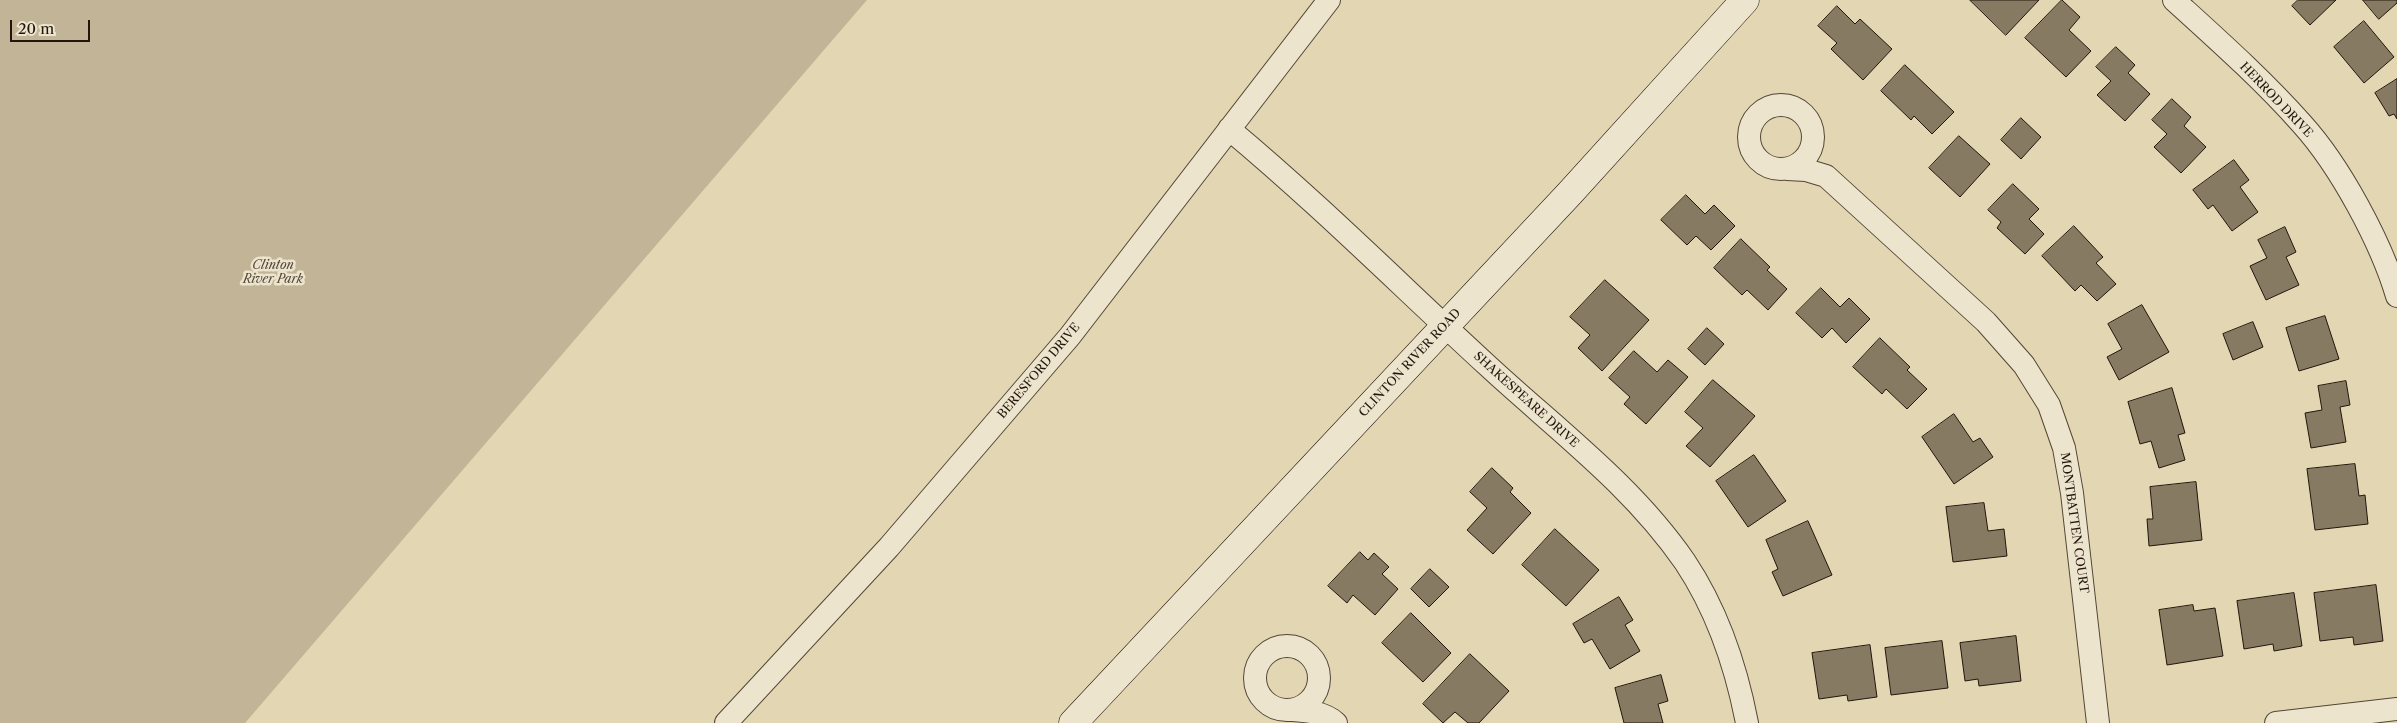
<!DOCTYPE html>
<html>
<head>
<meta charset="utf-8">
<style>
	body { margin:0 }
	#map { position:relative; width:2397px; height:723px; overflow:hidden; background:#e3d6b3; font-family:"Libre Caslon Text",serif }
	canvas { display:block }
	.scale { position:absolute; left:10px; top:20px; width:80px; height:22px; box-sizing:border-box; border:2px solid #22160c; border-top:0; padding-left:6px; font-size:15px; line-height:18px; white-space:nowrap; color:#22160c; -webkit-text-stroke:4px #ede4ce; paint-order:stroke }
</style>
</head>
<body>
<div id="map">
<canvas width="2397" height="723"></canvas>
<div class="scale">20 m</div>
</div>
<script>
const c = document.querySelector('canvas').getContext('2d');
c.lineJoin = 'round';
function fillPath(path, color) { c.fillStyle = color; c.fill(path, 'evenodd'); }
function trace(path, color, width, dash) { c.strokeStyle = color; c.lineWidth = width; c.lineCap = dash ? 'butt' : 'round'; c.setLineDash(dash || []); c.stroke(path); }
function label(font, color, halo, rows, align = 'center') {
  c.font = font + ' "Libre Caslon Text",serif'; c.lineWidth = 5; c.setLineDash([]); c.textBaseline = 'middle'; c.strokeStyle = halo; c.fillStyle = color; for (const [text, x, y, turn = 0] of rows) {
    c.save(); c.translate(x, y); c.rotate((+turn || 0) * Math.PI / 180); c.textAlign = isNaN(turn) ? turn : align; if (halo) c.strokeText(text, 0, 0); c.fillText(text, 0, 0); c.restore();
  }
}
const green = new Path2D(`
	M 0,0 L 867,0 L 245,723 L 0,723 Z`);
const building = new Path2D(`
	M 1970,0 L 2039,0 L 2006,35 Z
	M 2062,0 L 2080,17 L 2069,30 L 2091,51 L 2066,77 L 2025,38 Z
	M 2298,0 L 2336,0 L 2310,25 L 2292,6 Z
	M 2363,0 L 2397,0 L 2397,3 L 2379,19 Z
	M 1837,6 L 1855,24 L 1860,19 L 1892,49 L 1863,80 L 1831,49 L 1837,43 L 1818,26 Z
	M 2364,21 L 2394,57 L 2364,83 L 2334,47 Z
	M 2116,47 L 2135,65 L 2128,73 L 2150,94 L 2125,121 L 2097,95 L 2111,81 L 2096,67 Z
	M 1905,65 L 1954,112 L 1932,134 L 1914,116 L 1911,120 L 1881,91 Z
	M 2397,79 L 2397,119 L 2394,114 L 2389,116 L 2375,93 Z
	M 2172,99 L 2191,117 L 2184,126 L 2206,147 L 2181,173 L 2154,147 L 2167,134 L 2152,120 Z
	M 2021,118 L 2041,137 L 2021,159 L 2001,140 Z
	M 1959,136 L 1990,164 L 1960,197 L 1929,168 Z
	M 2234,160 L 2249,180 L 2240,187 L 2258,212 L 2232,231 L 2213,205 L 2208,209 L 2193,190 Z
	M 2013,184 L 2039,209 L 2029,219 L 2044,234 L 2025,254 L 1997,228 L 2001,222 L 1988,210 Z
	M 1686,195 L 1705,214 L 1714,205 L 1735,226 L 1711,250 L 1696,236 L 1687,245 L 1661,220 Z
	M 2074,226 L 2103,257 L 2096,263 L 2116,284 L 2097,301 L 2081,285 L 2075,291 L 2042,256 Z
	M 2285,227 L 2296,252 L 2286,257 L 2299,285 L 2266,300 L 2250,266 L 2267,258 L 2258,240 Z
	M 1741,239 L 1770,267 L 1767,270 L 1787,289 L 1768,310 L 1747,290 L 1742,295 L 1714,268 Z
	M 1605,280 L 1649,320 L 1602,371 L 1578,348 L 1590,335 L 1570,317 Z
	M 1821,288 L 1840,307 L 1849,298 L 1870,319 L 1846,343 L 1832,328 L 1822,338 L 1796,313 Z
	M 2142,305 L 2169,352 L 2119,380 L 2107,357 L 2122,349 L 2108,324 Z
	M 2325,316 L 2339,359 L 2299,371 L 2286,328 Z
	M 2253,322 L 2263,347 L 2233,360 L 2223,334 Z
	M 1707,328 L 1724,344 L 1705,365 L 1688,349 Z
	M 1880,338 L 1910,367 L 1907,370 L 1927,389 L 1907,409 L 1886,389 L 1882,394 L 1853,367 Z
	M 1634,351 L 1657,372 L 1668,360 L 1688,377 L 1646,424 L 1624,404 L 1630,397 L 1609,378 Z
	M 1713,380 L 1755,416 L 1710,467 L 1686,446 L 1703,428 L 1685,412 Z
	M 2346,381 L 2350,405 L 2340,407 L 2346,442 L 2311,448 L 2305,413 L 2322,410 L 2318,386 Z
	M 2172,388 L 2185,433 L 2178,435 L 2185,460 L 2159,468 L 2151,441 L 2140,444 L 2128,402 Z
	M 1954,414 L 1973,442 L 1980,438 L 1993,457 L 1954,484 L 1922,437 Z
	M 1754,455 L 1786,501 L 1748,527 L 1716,481 Z
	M 2355,464 L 2359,496 L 2365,495 L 2368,524 L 2315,530 L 2307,469 Z
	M 1492,468 L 1513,488 L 1510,492 L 1531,513 L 1493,554 L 1467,530 L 1487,508 L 1470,492 Z
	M 2196,482 L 2202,540 L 2149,546 L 2147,519 L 2153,519 L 2150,487 Z
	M 1984,503 L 1988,531 L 2004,529 L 2007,556 L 1953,562 L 1946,507 Z
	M 1808,521 L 1832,575 L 1783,596 L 1772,572 L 1778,569 L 1766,540 Z
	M 1555,529 L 1599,570 L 1566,606 L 1522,565 Z
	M 1360,552 L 1368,560 L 1374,553 L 1389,567 L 1382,574 L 1398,589 L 1375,615 L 1353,595 L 1347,603 L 1328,586 Z
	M 1430,569 L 1449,587 L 1429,607 L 1411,589 Z
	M 2376,585 L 2383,641 L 2354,645 L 2353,637 L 2320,641 L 2314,593 Z
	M 2294,593 L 2302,646 L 2274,651 L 2273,644 L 2244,649 L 2237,601 Z
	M 1619,597 L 1633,620 L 1625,625 L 1640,651 L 1610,669 L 1592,639 L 1584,643 L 1573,624 Z
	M 2193,605 L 2194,611 L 2215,608 L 2223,656 L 2167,665 L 2159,610 Z
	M 1411,613 L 1451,653 L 1423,682 L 1382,643 Z
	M 2016,636 L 2021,681 L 1979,686 L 1978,679 L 1965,681 L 1960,643 Z
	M 1942,641 L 1948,688 L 1891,695 L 1885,648 Z
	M 1870,645 L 1877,697 L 1848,701 L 1847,695 L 1819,699 L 1812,653 Z
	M 1470,654 L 1509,691 L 1479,723 L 1468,723 L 1455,712 L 1443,723 L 1423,704 Z
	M 1661,675 L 1668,701 L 1658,704 L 1663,723 L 1624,723 L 1615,688 Z`);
const street = new Path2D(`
	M 2174,0 C 2218,40 2263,80 2302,124 C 2340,166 2381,242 2397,296
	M1749 137a32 32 0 1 1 64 0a32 32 0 1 1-64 0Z
	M 1229,129 C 1319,204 1402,287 1488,366 C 1556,429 1632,485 1685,562 C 1717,610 1736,666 1747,723
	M 1787,169 L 1806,170 L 1826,176 L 1986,322 L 2024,365 L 2049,405 L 2064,448 L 2072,493 L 2098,723
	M1255 678a32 32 0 1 1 64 0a32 32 0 1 1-64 0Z
	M 1292,710 C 1307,711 1324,712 1336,723
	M 726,723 L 889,547 L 1070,336 L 1329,0
	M 2276,723 L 2397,709`);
const secondary = new Path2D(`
	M 1073,723 L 1570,193 L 1745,0`);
const streetNames = [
	["HERROD DRIVE",2276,100,46],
	["CLINTON RIVER ROAD",1410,363,-47],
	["BERESFORD DRIVE",1039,371,-50],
	["SHAKESPEARE DRIVE",1526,400,42],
	["MONTBATTEN COURT",2074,523,82]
];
const parkNames = [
	["Clinton",273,266],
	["River Park",273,280]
];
fillPath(green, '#c2b597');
fillPath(building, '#867a63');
trace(building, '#22160c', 1);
trace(street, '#524636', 24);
trace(secondary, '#22160c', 29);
trace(street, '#ede4ce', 22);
trace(secondary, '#ede4ce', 28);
label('12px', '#22160c', '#ede4ce', streetNames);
label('italic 12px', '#524636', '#ede4ce', parkNames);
</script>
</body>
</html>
